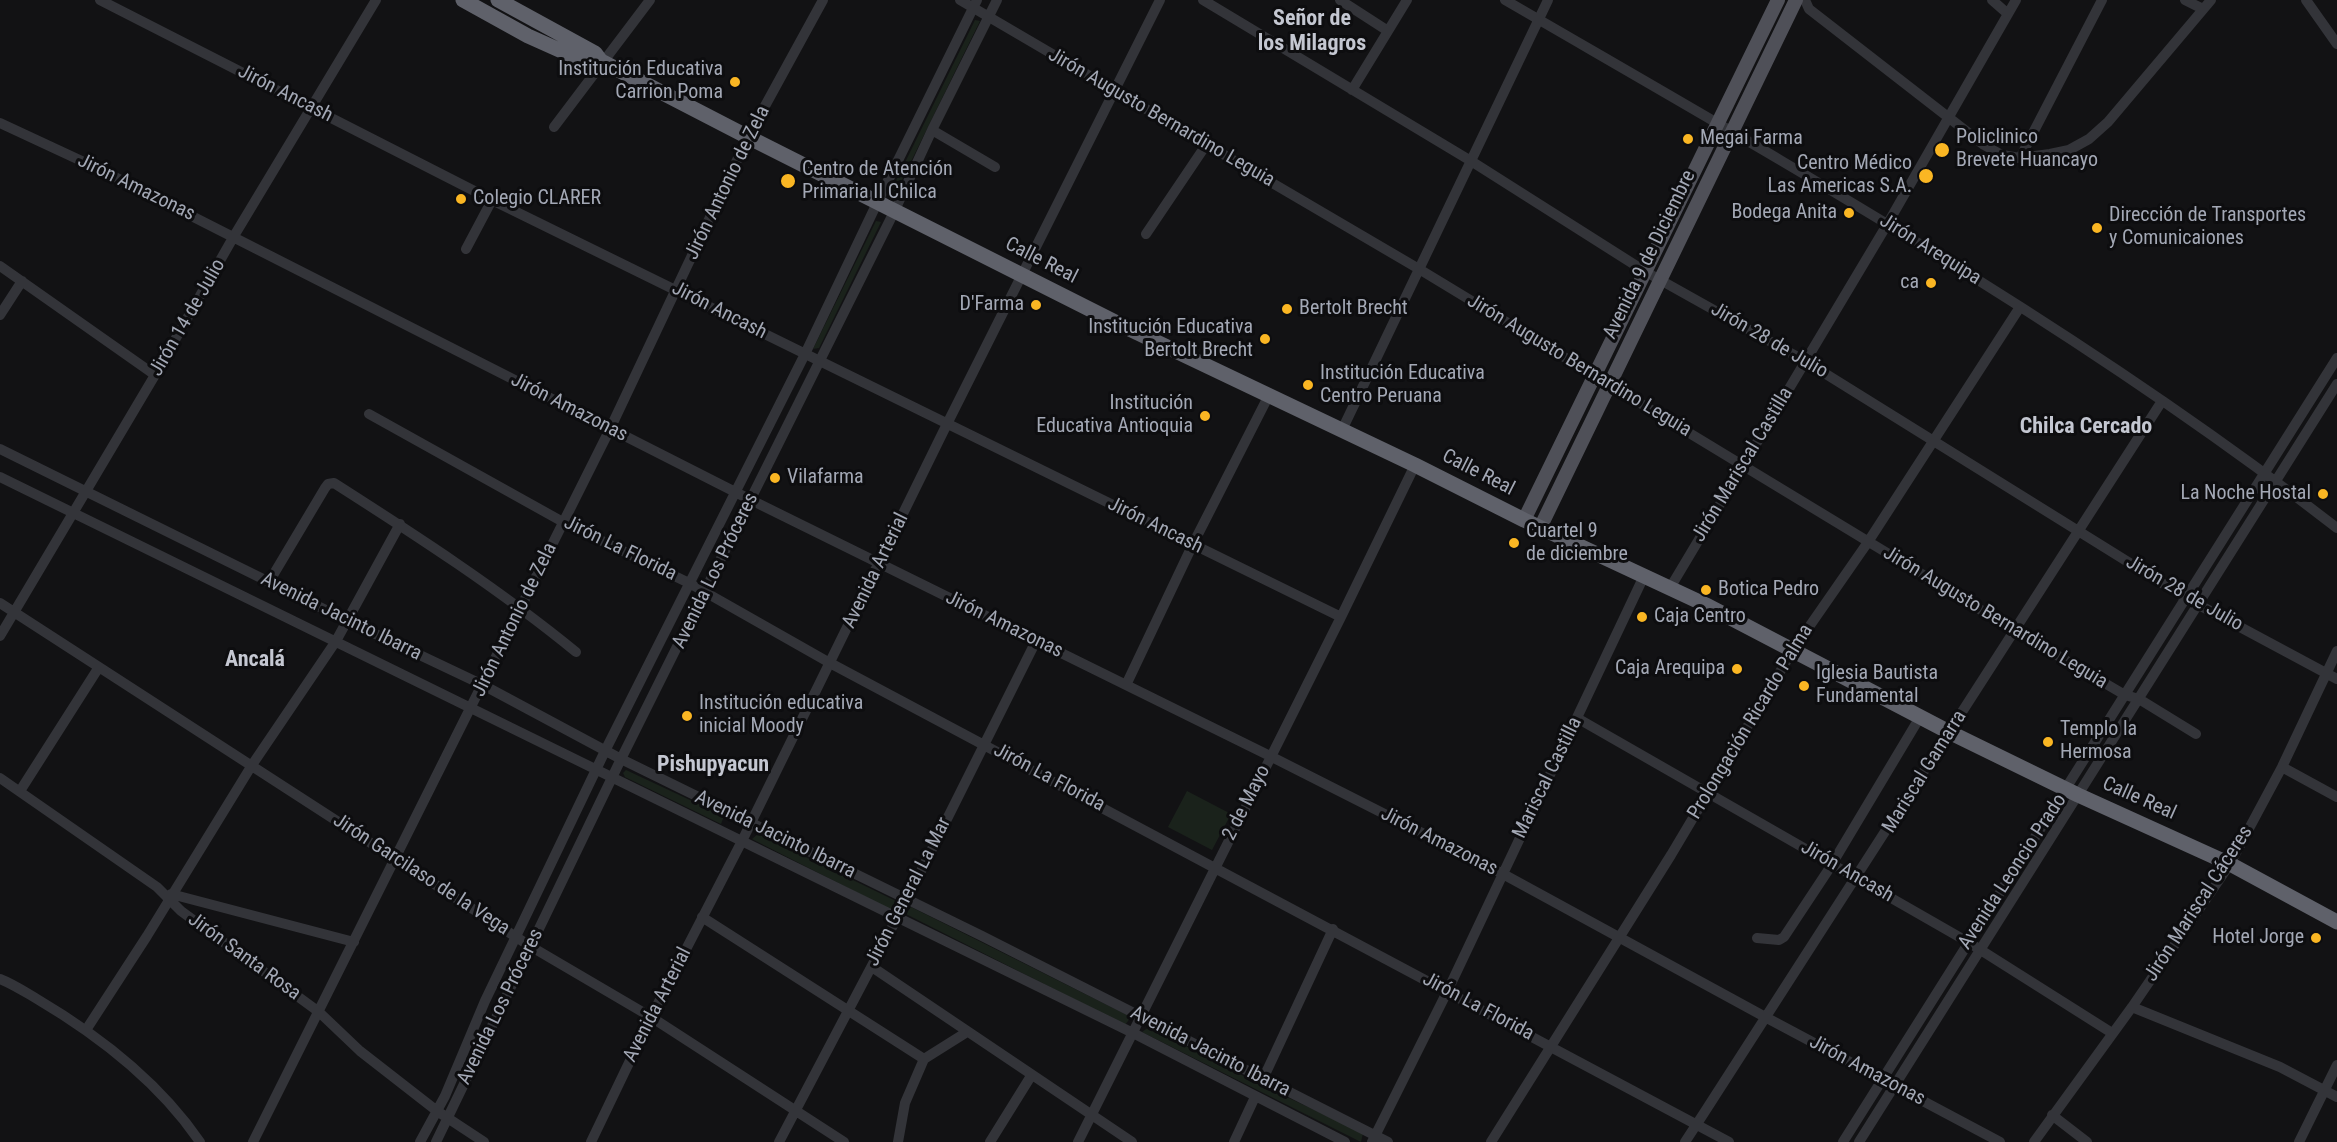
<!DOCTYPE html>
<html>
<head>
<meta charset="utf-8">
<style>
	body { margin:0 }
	canvas { display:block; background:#121214 }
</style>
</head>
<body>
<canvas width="2337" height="1142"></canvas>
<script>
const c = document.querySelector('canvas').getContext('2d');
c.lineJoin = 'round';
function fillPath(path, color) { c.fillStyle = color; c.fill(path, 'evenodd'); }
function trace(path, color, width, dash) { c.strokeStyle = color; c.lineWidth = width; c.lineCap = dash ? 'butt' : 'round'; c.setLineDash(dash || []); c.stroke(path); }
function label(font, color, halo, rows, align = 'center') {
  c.font = font + ' "Roboto Condensed",sans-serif'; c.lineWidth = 6; c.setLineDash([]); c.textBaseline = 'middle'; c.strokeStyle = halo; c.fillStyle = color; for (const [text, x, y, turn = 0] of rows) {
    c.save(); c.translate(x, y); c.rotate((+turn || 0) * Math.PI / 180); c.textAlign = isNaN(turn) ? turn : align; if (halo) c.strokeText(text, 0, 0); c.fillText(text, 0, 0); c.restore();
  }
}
const green = new Path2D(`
	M 975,20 L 980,21 L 894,196 L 889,195 Z
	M 876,221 L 881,222 L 819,348 L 813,349 Z
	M 626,770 L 724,816 L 721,824 L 625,777 L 623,773 Z
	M 1187,791 L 1231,814 L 1212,850 L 1168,827 Z
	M 758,834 L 896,901 L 891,910 L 752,839 Z
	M 911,907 L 1131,1017 L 1125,1025 L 906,914 Z
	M 1149,1027 L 1257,1083 L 1363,1133 L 1361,1142 L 1142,1032 Z`);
const minor = new Path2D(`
	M 100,0 L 492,200 L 1341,617
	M 960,0 L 1419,269 L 2014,630 L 2125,695 L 2139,699 L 2196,734
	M 1203,0 L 1471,161 L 1646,272 L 1805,361 L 2186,598 L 2337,679
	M 1340,0 L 1388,31
	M 1505,0 C 1789,165 2077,326 2337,528
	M 1805,0 L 1809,9 L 1984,145 L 2002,155 L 2020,158 L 2050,154 L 2069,150 L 2089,139 L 2108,122 L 2211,0
	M 1992,0 L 2008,14
	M 2185,0 L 2203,9
	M 2306,0 L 2337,44
	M 1352,90 L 1407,0
	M 0,123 L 101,170 L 751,500 L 1270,756 L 1503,874 L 1767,1018 L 2000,1142
	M 554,127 L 650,0
	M 932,130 L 995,167
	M 2020,158 L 2102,0
	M 1146,234 L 1206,145
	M 466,249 L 492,200
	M 0,266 L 155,375
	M 0,315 L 22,281
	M 369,414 L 563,522 L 689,583 L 830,663 L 1729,1142
	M 1342,430 L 1548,0
	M 0,449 L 346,620 L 483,685 L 621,759 L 982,936 L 1388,1142
	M 0,477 L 1133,1033 L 1345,1142
	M 269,582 L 325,488 L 328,484 L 334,483 C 417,536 499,589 576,652
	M 1670,588 L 1888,223 L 2016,0
	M 0,603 L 530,946 L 651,1017 L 844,1142
	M 0,636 L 155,375 L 234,236 L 376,0
	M 1126,685 L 1193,544 L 1269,395
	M 1577,718 L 1968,942 L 2112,1033
	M 2282,767 L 2337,797
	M 0,778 L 157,887 L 181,911 L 319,1012 L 360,1051 L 437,1111 L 484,1142
	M 20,791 L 99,667
	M 171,894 L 354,942
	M 702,917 L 924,1059
	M 1757,938 L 1779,940 L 1784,937 L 1829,869 L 1920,717
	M 872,967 L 1132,1142
	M 0,979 C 13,984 25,992 37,999 C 98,1035 159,1082 200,1142
	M 2132,1007 L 2280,1067 L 2337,1097
	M 86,1030 L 147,936 L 252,765 L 336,641 L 400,524
	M 1263,1079 L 1333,929
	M 2052,1115 L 2087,1142
	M 253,1142 L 610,429 L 748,137 L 823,0
	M 420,1142 L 445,1096 L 485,1001 L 605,751 L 805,354 L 878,201 L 977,0
	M 436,1142 L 621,759 L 895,210 L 932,130 L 997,0
	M 591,1142 L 651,1017 L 742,841 L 947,424 L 1160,0
	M 779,1142 L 907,899 L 1036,641
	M 898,1142 L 905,1103 L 924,1059 L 967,1032
	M 990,1142 L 1031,1076
	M 1078,1142 L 1341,617 L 1415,465
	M 1234,1142 L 1255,1097
	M 1372,1142 L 1448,990 L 1644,576
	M 1491,1142 L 1671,855 L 1793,650 L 1868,542 L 2020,307
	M 1685,1142 C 1846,896 2004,648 2162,401
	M 1843,1142 L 2337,358
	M 1859,1142 L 2337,384
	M 2034,1142 L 2132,1007 L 2230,864 L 2282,767 L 2337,651
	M 2299,1142 L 2337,1065`);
const major = new Path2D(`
	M 1524,520 L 1778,0
	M 1540,528 L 1796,0`);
const highway = new Path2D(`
	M 463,0 L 528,36 L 566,53 L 588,63 L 601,61
	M 498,0 L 595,53 L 601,61 L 748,137 L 1121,325 L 1415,465 L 1524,520 L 1706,605 L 1949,732 L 2078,795 L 2230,864 L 2337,922`);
const markers = [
	[735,82,6,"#fab623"],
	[1688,139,6,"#fab623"],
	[1942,150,8,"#fab623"],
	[1926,176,8,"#fab623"],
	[788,181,8,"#fab623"],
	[461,199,6,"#fab623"],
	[1849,213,6,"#fab623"],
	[2097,228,6,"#fab623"],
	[1931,283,6,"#fab623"],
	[1036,305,6,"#fab623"],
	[1287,309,6,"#fab623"],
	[1265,339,6,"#fab623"],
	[1308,385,6,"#fab623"],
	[1205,416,6,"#fab623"],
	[775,478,6,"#fab623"],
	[2323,494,6,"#fab623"],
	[1514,543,6,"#fab623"],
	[1706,590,6,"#fab623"],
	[1642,617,6,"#fab623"],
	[1737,669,6,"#fab623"],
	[1804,686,6,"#fab623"],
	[687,716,6,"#fab623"],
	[2048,742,6,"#fab623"],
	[2316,938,6,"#fab623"]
];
const poiNames = [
	["Institución Educativa",723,70,"right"],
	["Carrion Poma",723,93,"right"],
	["Policlinico",1956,138],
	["Brevete Huancayo",1956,161],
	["Megai Farma",1700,139],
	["Centro Médico",1912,164,"right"],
	["Las Americas S.A.",1912,187,"right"],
	["Centro de Atención",802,170],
	["Primaria II Chilca",802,193],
	["Colegio CLARER",473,199],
	["Bodega Anita",1837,213,"right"],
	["Dirección de Transportes",2109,216],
	["y Comunicaiones",2109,239],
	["ca",1919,283,"right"],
	["D'Farma",1024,305,"right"],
	["Bertolt Brecht",1299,309],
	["Institución Educativa",1253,328,"right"],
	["Bertolt Brecht",1253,351,"right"],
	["Institución Educativa",1320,374],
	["Centro Peruana",1320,397],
	["Institución",1193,404,"right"],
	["Educativa Antioquia",1193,427,"right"],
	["Vilafarma",787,478],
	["La Noche Hostal",2311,494,"right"],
	["Cuartel 9",1526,532],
	["de diciembre",1526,555],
	["Botica Pedro",1718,590],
	["Caja Centro",1654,617],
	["Caja Arequipa",1725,669,"right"],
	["Iglesia Bautista",1816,674],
	["Fundamental",1816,697],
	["Institución educativa",699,704],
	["inicial Moody",699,727],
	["Templo la",2060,730],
	["Hermosa",2060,753],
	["Hotel Jorge",2304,938,"right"]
];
const streetNames = [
	["Jirón Ancash",285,94,27],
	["Jirón Augusto Bernardino Leguia",1161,118,30],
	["Jirón Antonio de Zela",728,183,-64],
	["Jirón Amazonas",136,188,26],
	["Jirón Arequipa",1930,250,32],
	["Avenida 9 de Diciembre",1650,255,-64],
	["Calle Real",1041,261,27],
	["Jirón Ancash",719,311,27],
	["Jirón 14 de Julio",188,318,-60],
	["Jirón 28 de Julio",1769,341,30],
	["Jirón Augusto Bernardino Leguia",1579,366,31],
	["Jirón Amazonas",569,408,27],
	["Jirón Mariscal Castilla",1743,465,-59],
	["Calle Real",1478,473,27],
	["Jirón Ancash",1155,526,26],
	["Jirón La Florida",620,549,26],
	["Avenida Los Próceres",716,571,-64],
	["Avenida Arterial",876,571,-64],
	["Jirón 28 de Julio",2184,594,30],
	["Avenida Jacinto Ibarra",341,617,26],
	["Jirón Augusto Bernardino Leguia",1995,618,31],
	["Jirón Antonio de Zela",515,620,-64],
	["Jirón Amazonas",1004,625,26],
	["Prolongación Ricardo Palma",1751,722,-59],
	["Mariscal Gamarra",1925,772,-58],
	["Jirón La Florida",1049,778,28],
	["Mariscal Castilla",1548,778,-64],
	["Calle Real",2139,799,24],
	["2 de Mayo",1247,803,-63],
	["Avenida Jacinto Ibarra",775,835,26],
	["Jirón Amazonas",1439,842,27],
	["Jirón Ancash",1847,872,30],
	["Avenida Leoncio Prado",2013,872,-57],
	["Jirón Garcilaso de la Vega",421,875,33],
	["Jirón General La Mar",909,892,-63],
	["Jirón Mariscal Cáceres",2199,904,-57],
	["Jirón Santa Rosa",244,957,36],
	["Avenida Arterial",658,1005,-63],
	["Avenida Los Próceres",501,1007,-64],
	["Jirón La Florida",1478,1007,28],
	["Avenida Jacinto Ibarra",1210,1052,27],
	["Jirón Amazonas",1867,1071,28]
];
const quarterNames = [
	["Señor de",1312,19],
	["los Milagros",1312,44],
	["Chilca Cercado",2086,427],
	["Ancalá",255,660],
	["Pishupyacun",713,765]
];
fillPath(green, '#1a221b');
trace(minor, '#333439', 10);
trace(major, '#4f5058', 14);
trace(highway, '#5f616a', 15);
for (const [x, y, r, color] of markers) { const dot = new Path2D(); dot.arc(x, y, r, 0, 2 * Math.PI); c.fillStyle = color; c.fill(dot); trace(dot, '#0d0d0f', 2); }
label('20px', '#a3a8b5', '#0d0d0f', poiNames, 'left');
label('20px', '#a3a8b5', '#0d0d0f', streetNames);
label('bold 22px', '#c4c7d1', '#0d0d0f', quarterNames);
</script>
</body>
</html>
